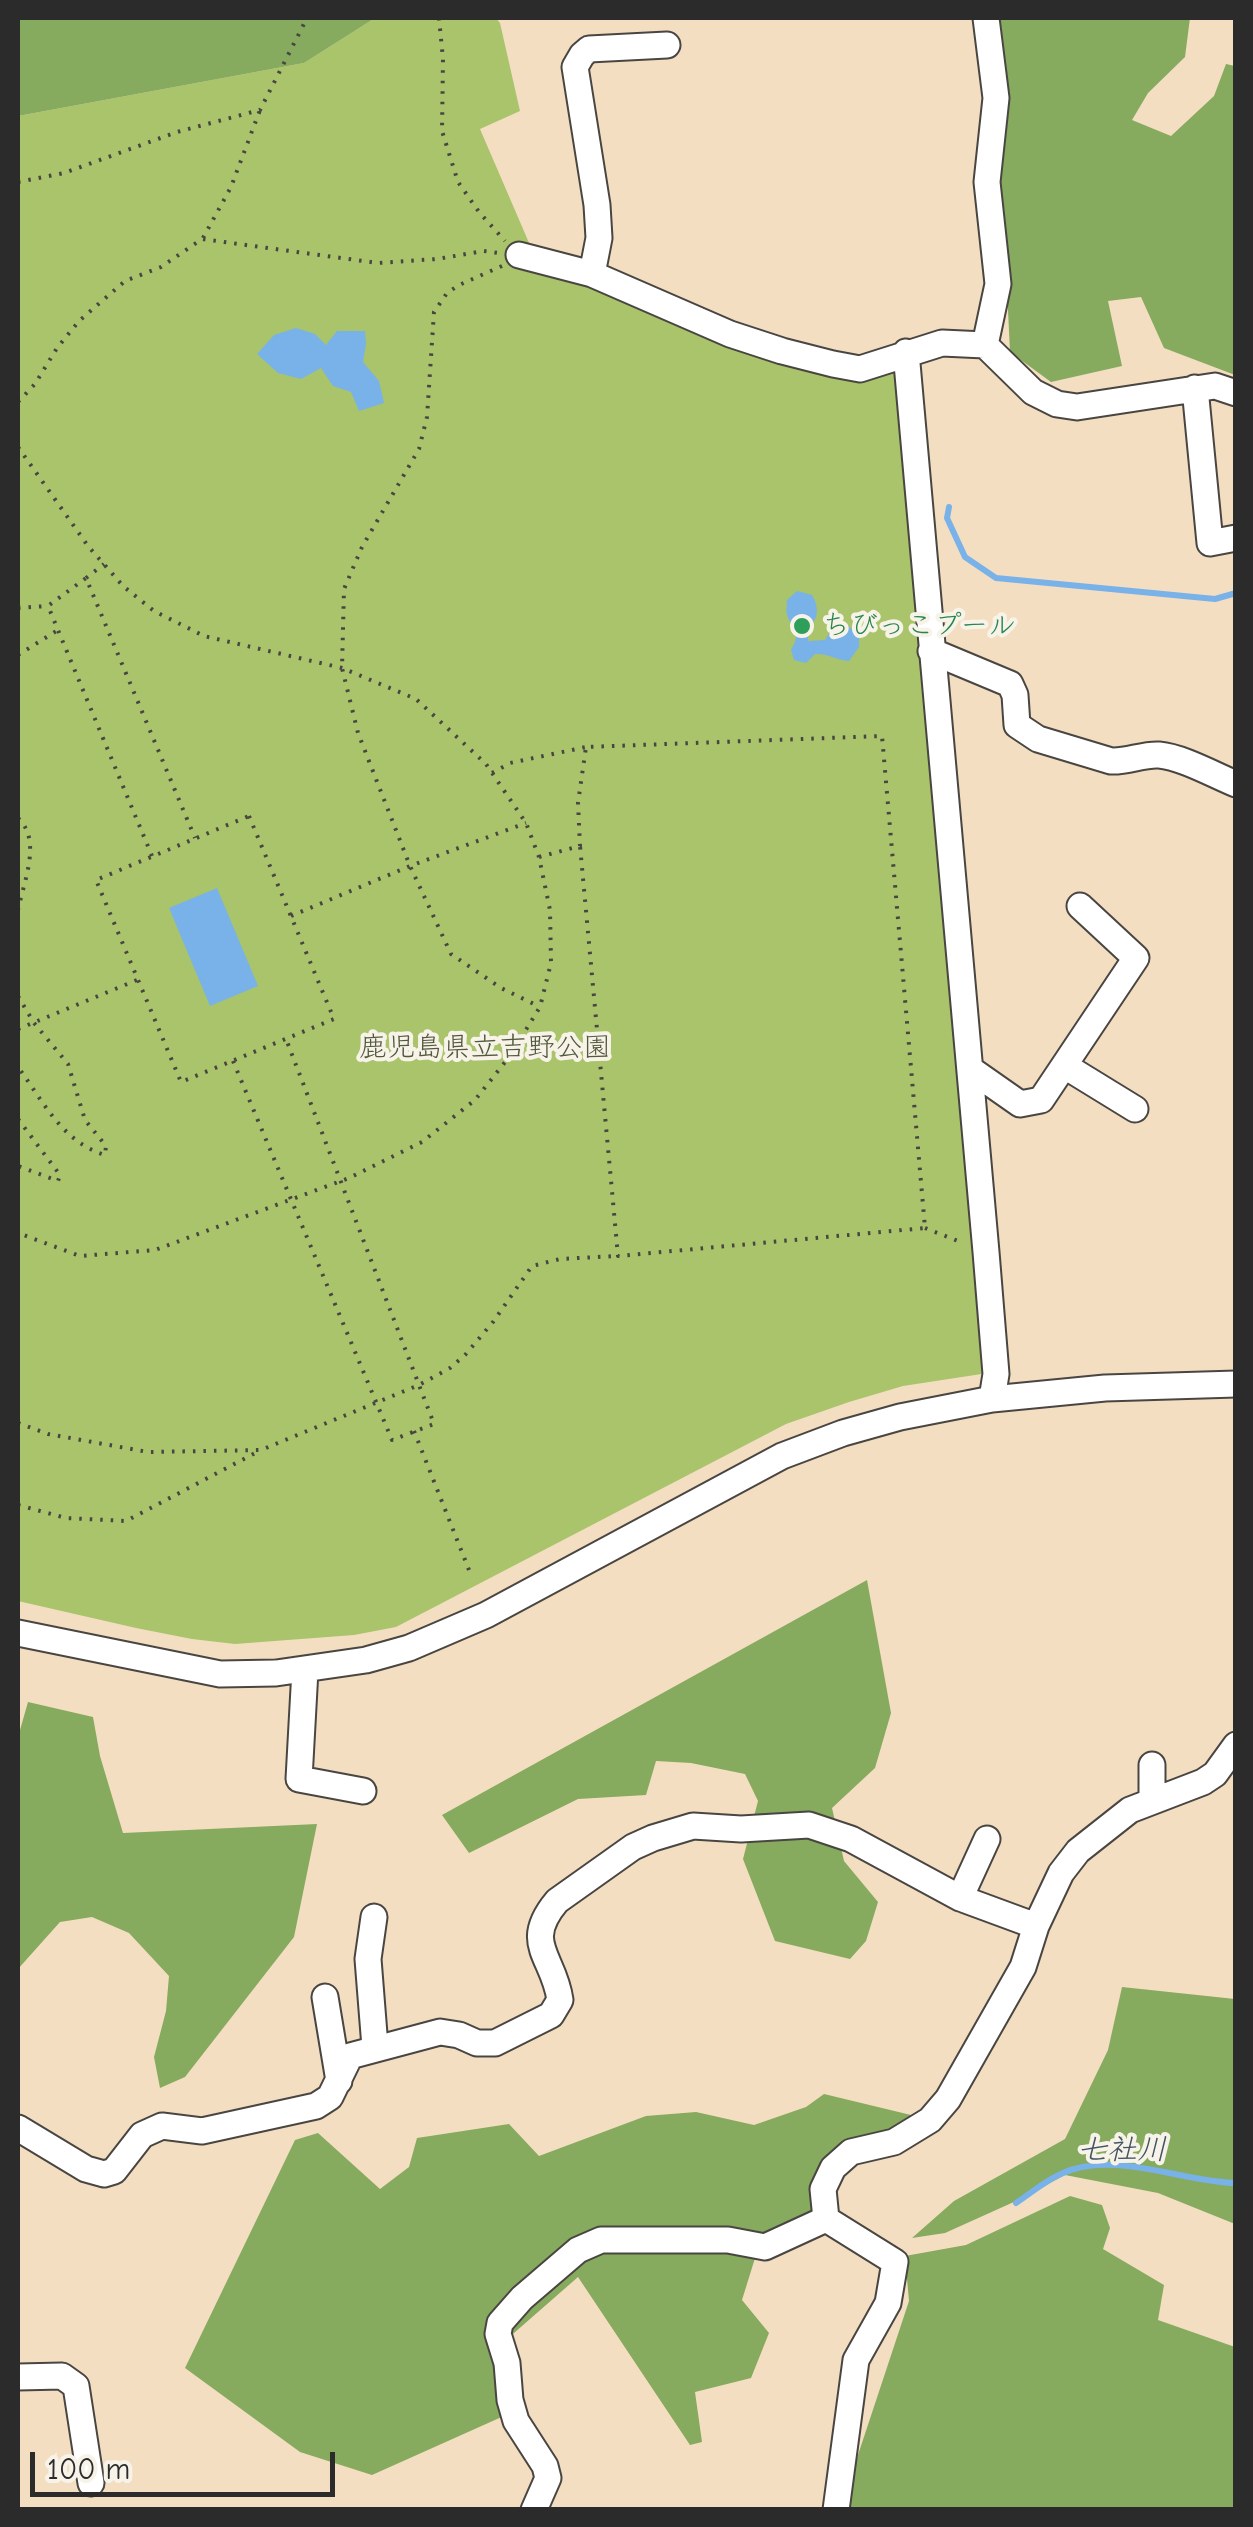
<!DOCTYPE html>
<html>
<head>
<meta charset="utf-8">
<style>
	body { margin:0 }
	#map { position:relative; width:1253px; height:2527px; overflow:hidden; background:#f4dec2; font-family:"Comic Neue",sans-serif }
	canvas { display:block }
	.frame { position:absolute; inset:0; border:20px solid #2b2b2b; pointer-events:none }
	.scale { position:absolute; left:30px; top:2452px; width:305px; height:45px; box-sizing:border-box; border:5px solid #2b2b2b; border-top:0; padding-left:12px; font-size:30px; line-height:35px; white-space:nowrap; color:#2b2b2b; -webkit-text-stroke:8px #f7f3e8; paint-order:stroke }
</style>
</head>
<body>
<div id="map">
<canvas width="1253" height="2527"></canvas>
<div class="frame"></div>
<div class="scale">100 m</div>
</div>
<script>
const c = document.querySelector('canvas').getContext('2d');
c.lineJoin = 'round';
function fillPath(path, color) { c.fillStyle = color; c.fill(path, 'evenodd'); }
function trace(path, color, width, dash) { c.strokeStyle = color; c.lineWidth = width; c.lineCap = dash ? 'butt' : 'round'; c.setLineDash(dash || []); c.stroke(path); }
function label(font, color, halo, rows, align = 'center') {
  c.font = font + ' "Comic Neue","Klee One",sans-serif'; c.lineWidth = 8; c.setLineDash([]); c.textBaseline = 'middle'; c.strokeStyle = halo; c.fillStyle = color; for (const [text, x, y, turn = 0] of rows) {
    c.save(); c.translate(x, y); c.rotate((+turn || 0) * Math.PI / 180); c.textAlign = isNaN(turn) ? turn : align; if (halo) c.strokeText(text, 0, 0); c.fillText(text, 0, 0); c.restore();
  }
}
const green = new Path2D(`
	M 375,18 L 496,18 L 500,23 L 520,111 L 480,129 L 539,266 L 705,330 L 896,364 L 919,590 L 918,641 L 988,1373 L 903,1386 L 849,1402 L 786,1424 L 396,1627 L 354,1635 L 235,1644 L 192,1639 L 136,1628 L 18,1601 L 18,116 L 304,63 Z`);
const forest = new Path2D(`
	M 18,18 L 375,18 L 304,63 L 18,116 Z
	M 989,18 L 1190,18 L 1185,57 L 1148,93 L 1132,120 L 1171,136 L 1214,96 L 1226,64 L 1235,66 L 1235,375 L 1164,348 L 1141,297 L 1108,301 L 1122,366 L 1051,382 L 1010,352 L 1006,268 L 992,182 Z
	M 867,1580 L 891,1713 L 875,1768 L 832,1808 L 844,1861 L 878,1902 L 866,1941 L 850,1959 L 775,1941 L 743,1859 L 758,1801 L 745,1774 L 691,1763 L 656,1761 L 646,1795 L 578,1799 L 469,1853 L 442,1815 Z
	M 28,1702 L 93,1717 L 100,1756 L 123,1833 L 317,1824 L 294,1937 L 185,2077 L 160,2088 L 154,2057 L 166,2011 L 169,1976 L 129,1933 L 92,1917 L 60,1922 L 18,1969 L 18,1737 Z
	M 1122,1987 L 1235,1999 L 1235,2224 L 1158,2193 L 1065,2175 L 1016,2201 L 945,2233 L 912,2238 L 954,2201 L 1065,2139 L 1108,2050 Z
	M 824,2094 L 911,2115 L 908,2125 L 857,2142 L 814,2213 L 760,2242 L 742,2300 L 769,2333 L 751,2378 L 695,2392 L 702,2442 L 690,2445 L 578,2277 L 506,2340 L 515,2411 L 372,2475 L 300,2452 L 185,2368 L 295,2140 L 318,2133 L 380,2189 L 409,2167 L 417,2138 L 509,2124 L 539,2156 L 646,2116 L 696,2112 L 754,2125 L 806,2107 Z
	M 1070,2196 L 1102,2205 L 1110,2228 L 1103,2249 L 1164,2285 L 1158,2320 L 1235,2347 L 1235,2509 L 846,2510 L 854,2467 L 909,2301 L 905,2256 L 966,2245 Z`);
const water = new Path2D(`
	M 296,328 L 315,334 L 326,345 L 337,331 L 365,331 L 366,344 L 363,362 L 379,381 L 384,403 L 359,411 L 351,392 L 333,386 L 321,368 L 301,379 L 278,373 L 257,354 L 274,335 Z
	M 797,591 L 812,595 C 820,608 818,619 808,629 L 808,641 L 825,640 L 833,627 L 847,625 L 859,635 L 859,647 L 849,661 C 836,660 828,653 815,654 L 806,663 L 794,660 L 791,650 C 803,629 792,631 787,615 C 786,612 787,603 787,600 Z
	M 217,888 L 258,986 L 210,1006 L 169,908 Z`);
const stream = new Path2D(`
	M 949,507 L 947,518 L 965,557 L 996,578 L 1215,599 L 1236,593
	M 1016,2203 C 1031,2193 1046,2180 1063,2173 C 1113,2150 1183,2182 1236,2183`);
const path = new Path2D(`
	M 439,18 L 443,59 L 442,131 L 458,182 L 479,212 L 505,241
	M 18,182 L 64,173 L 177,132 L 260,110 L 307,18
	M 203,238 L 231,187 L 260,110
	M 502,266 L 459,285 L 447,293 L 434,312 L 427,417 L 419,449 L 362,547 L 344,589 L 342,668 L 358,733 L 410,866 L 451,954 L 501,988 L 538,1006
	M 18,402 L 35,384 L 57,348 L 79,321 L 125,281 L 161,267 L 202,239 L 378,263 L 437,259 L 484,251 L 498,253
	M 18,447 L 88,546 L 123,586 L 154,611 L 204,636 L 342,668 L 416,699 L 486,764 L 526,823 L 539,857 L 550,910 L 551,963 L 540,1007 L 509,1057 L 475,1100 L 422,1142 L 349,1178 L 155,1250 L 80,1256 L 18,1233
	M 86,578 L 104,564
	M 18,608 L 47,606
	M 18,655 L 58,630
	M 492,773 L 510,763 L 586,747
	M 249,816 L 334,1019 L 181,1082 L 96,880 Z
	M 18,818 C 42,840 24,881 18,910
	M 152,856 L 48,606 L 86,578 L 195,838
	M 539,857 L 580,846 L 578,803 L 586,747 L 882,736 L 925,1228 L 618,1256 L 580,846
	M 291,916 L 410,866 L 526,823
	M 18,996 L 34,1023 L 68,1064 L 85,1120 L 106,1146 L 105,1155 C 62,1142 43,1101 18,1067
	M 18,1029 L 137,980
	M 233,1061 L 392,1440 L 434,1424 L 286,1039
	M 18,1119 L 60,1175 L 58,1181 L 18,1166
	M 925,1228 L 963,1243
	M 18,1423 L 48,1434 L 148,1452 L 261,1450 L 419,1385 L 450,1368 L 465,1355 L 493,1322 L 532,1266 L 560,1259 L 617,1256
	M 414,1431 L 471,1575
	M 18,1505 L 66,1518 L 126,1521 L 259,1451`);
const minor = new Path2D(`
	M 519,255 L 592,274 L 730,334 L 782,351 L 833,364 L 860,369 L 942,343 L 985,345 L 1033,392 L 1057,404 L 1077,407 L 1215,386 L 1236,393
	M 592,274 L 599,238 L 597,205 L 575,67 L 582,55 L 589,49 L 667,45
	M 985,345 L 998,284 L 987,182 L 996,98 L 986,18
	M 906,352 L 986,1252 L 996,1374 L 992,1399
	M 1195,388 L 1210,543 L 1236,538
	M 931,651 L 1010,684 L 1015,695 L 1017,725 L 1038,739 L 1111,761 C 1127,762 1143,754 1159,755 C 1182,757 1214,775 1236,784
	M 1065,1066 L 1135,1109
	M 970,1069 L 1020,1104 L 1041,1100 L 1136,958 L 1080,906
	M 18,1633 L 220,1674 L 276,1673 L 366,1660 L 409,1648 L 486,1615 L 782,1456 L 843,1433 L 900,1417 L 992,1399 L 1105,1388 L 1236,1384
	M 305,1670 L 299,1779 L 363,1791
	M 1152,1800 L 1152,1765
	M 960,1898 L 987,1839
	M 374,1917 L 368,1959 L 375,2047
	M 325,1997 L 339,2081
	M 18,2128 L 86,2169 L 104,2174 L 114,2171 L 142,2135 L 162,2126 L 202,2131 L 316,2106 L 330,2097 L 350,2056 L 440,2032 L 459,2035 L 477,2043 L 495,2043 L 551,2015 L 560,2000 C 554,1956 521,1944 557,1901 L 633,1847 L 653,1838 L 693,1826 L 741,1829 L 809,1825 L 851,1839 L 960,1898 L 1036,1926
	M 18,2377 L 62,2376 L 76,2386 L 91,2483
	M 534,2510 L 548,2478 L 545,2466 L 516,2421 L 510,2400 L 507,2363 L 498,2334 L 500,2323 L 522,2298 L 578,2250 L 601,2240 L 728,2240 L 765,2247 L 826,2219
	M 836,2510 L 856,2360 L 888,2303 L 895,2262 L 826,2219 L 823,2189 L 833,2168 L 851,2152 L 894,2142 L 930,2120 L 948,2099 L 1023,1967 L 1036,1926 L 1061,1873 L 1078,1851 L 1130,1810 L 1203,1782 L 1215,1774 L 1236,1745`);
const markers = [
	[802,626,10,"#2e9e5b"]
];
const leisureNames = [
	["ちびっこプール",822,626]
];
const parkNames = [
	["鹿児島県立吉野公園",485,1048]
];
const waterNames = [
	["七社川",1122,2151]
];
fillPath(green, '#a9c46a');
fillPath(forest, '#86aa5e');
fillPath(water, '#78b2e8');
trace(stream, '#78b2e8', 6);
trace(minor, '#494642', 29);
trace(path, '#494642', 4, [2.5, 8]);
trace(minor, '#fff', 25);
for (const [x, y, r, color] of markers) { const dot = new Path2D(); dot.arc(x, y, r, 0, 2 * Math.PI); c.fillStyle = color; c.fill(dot); trace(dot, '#f7f3e8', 4); }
label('28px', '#27864d', '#f7f3e8', leisureNames, 'left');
label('28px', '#51593e', '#f7f3e8', parkNames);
label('italic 30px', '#425464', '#f7f3e8', waterNames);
</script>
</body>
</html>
